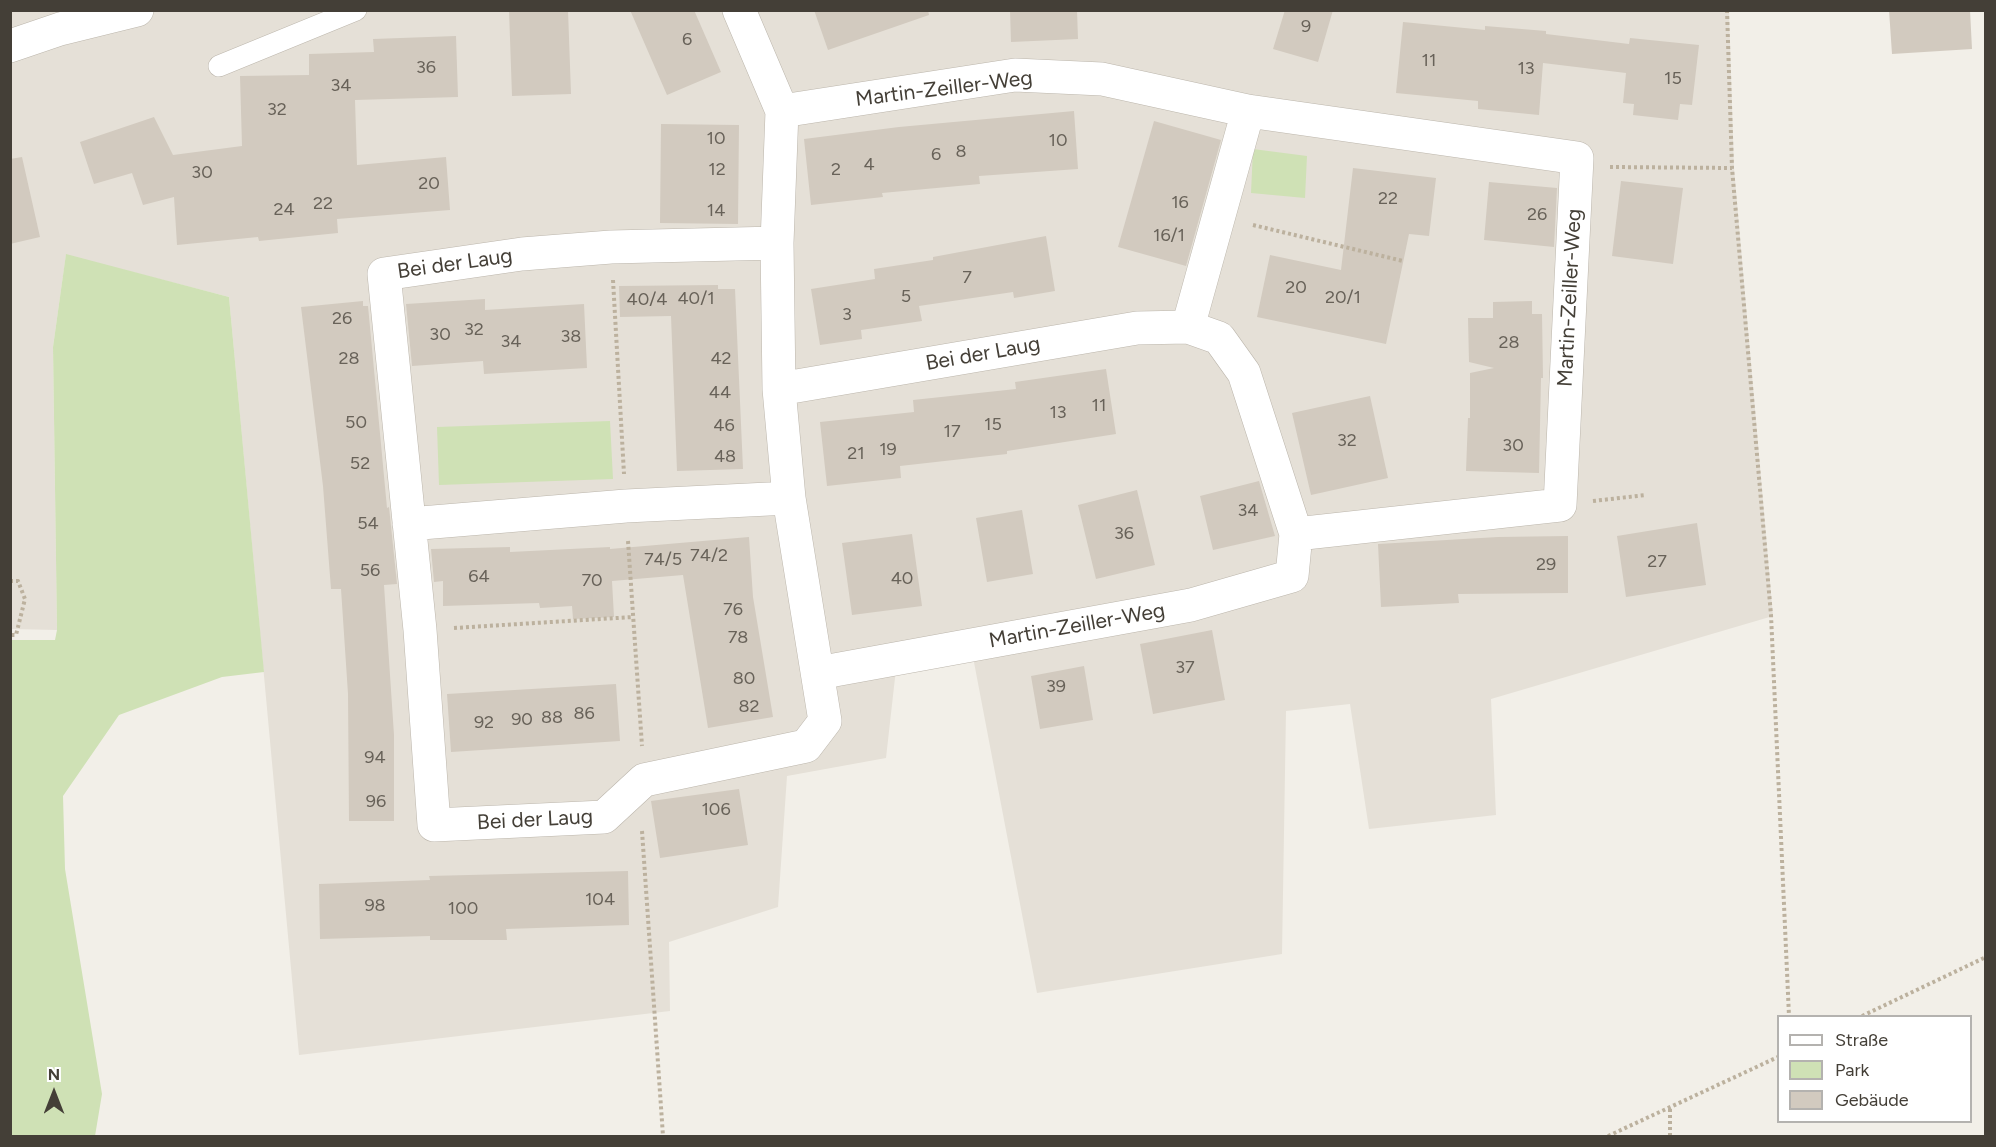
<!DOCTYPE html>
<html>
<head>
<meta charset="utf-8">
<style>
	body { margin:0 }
	#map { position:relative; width:1996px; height:1147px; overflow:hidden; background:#f2efe8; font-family:Figtree,sans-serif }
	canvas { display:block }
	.frame { position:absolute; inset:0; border:12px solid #443f37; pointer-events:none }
	.legend { position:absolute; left:1777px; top:1015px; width:195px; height:108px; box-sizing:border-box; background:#fff; border:2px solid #b4b2af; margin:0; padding:8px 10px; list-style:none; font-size:18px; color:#443f37 }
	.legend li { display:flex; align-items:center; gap:12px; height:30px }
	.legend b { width:30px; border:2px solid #b4b2af }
	.north { position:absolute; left:24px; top:1063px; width:60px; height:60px; -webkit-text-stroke:4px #fff; paint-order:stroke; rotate:0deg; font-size:16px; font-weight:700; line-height:24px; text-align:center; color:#443f37 }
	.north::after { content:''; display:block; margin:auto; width:21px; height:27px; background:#443f37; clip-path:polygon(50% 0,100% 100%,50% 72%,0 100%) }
</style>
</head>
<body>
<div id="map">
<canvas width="1996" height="1147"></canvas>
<div class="frame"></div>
<ul class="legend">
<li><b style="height:8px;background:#fff"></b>Straße</li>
<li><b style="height:16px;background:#cfe1b5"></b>Park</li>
<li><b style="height:16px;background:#d2cabf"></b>Gebäude</li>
</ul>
<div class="north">N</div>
</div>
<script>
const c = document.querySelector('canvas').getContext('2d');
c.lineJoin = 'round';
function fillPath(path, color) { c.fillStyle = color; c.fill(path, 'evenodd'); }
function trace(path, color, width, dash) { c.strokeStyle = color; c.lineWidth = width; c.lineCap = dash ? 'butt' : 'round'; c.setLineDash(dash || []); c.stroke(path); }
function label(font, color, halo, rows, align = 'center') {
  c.font = font + ' Figtree,sans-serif'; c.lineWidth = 4.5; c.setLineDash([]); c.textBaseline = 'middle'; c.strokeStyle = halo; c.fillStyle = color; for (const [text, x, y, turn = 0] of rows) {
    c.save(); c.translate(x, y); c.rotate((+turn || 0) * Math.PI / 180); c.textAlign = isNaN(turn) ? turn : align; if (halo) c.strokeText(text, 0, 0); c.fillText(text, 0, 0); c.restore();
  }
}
const residential = new Path2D(`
	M 11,11 L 1729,11 L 1734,168 L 1773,616 L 1491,699 L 1496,815 L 1369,829 L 1350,704 L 1286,711 L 1282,954 L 1037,993 L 973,657 L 896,669 L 886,758 L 787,776 L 778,907 L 669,942 L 670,1011 L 299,1055 L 229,297 L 66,255 L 53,347 L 57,630 L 11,629 Z`);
const green = new Path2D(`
	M 1253,149 L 1307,156 L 1305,198 L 1251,193 Z
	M 66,254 L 229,297 L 264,672 L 222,677 L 119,715 L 63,796 L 65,869 L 102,1094 L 95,1136 L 11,1136 L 11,640 L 55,640 L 57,630 L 53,347 Z
	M 610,421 L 613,479 L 439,485 L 437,427 Z`);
const building = new Path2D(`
	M 509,10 L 568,10 L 571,94 L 512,96 Z
	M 630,10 L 694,10 L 721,72 L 667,95 Z
	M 814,10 L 928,10 L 929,15 L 828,50 Z
	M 1010,10 L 1077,10 L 1078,39 L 1011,42 Z
	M 1285,10 L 1333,10 L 1318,62 L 1273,49 Z
	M 1889,10 L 1970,10 L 1972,49 L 1892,54 Z
	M 1403,22 L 1485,30 L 1485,26 L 1546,31 L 1546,34 L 1629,44 L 1630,38 L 1699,45 L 1692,105 L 1680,104 L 1678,120 L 1633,115 L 1634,104 L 1623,103 L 1626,73 L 1543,63 L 1539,115 L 1478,109 L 1478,101 L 1396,93 Z
	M 456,36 L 458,97 L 355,100 L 357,165 L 446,157 L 450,210 L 337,219 L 338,233 L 259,241 L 258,237 L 177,245 L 174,197 L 143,205 L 132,173 L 94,184 L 80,142 L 154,117 L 173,155 L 242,146 L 240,76 L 309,75 L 309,54 L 374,52 L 373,39 Z
	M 1074,111 L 1078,169 L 979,176 L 980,184 L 882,193 L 883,197 L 811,205 L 804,139 L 899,127 Z
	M 1154,121 L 1221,140 L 1186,266 L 1118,247 Z
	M 661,124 L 739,125 L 738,224 L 660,223 Z
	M 22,157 L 40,237 L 10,244 L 10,159 Z
	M 1353,168 L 1436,178 L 1429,236 L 1409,234 L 1386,344 L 1257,317 L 1270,255 L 1341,270 Z
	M 1621,181 L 1683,188 L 1673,264 L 1612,256 Z
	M 1489,182 L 1557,188 L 1554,247 L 1484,240 Z
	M 1046,236 L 1055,291 L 1014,298 L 1013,292 L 919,306 L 922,321 L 861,330 L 862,339 L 820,345 L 811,289 L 875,279 L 874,269 L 933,260 L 933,257 Z
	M 718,285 L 718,289 L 735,289 L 743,469 L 677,471 L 671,316 L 620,317 L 619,286 Z
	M 485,299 L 485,310 L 584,304 L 587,368 L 484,374 L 483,361 L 412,366 L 406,304 Z
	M 363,301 L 363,306 L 368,306 L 387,508 L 389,507 L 397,584 L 384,585 L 394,735 L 394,821 L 349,821 L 348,694 L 341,589 L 331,589 L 323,486 L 301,307 Z
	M 1532,301 L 1532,314 L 1542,314 L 1543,378 L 1541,378 L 1539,473 L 1466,471 L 1468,418 L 1470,418 L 1470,373 L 1494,368 L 1469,362 L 1468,318 L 1493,318 L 1493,302 Z
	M 1106,369 L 1116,434 L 1007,451 L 1007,454 L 900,466 L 901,478 L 827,486 L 820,422 L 914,412 L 913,400 L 1016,389 L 1015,382 Z
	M 1370,396 L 1388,478 L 1311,495 L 1292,413 Z
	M 1259,481 L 1275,536 L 1213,550 L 1200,496 Z
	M 1137,490 L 1155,565 L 1096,579 L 1078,505 Z
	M 1022,510 L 1033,574 L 987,582 L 976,518 Z
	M 1697,523 L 1706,585 L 1626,597 L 1617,536 Z
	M 912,534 L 922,606 L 852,615 L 842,543 Z
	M 1568,536 L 1568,593 L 1458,594 L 1459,603 L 1381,607 L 1378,544 L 1498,537 Z
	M 749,537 L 753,597 L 773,717 L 708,728 L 683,575 L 612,581 L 614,617 L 573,619 L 572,606 L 540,608 L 539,603 L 443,606 L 443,581 L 434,582 L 431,549 L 510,547 L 510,552 L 610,547 L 610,549 Z
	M 1212,630 L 1225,700 L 1153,714 L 1140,644 Z
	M 1084,666 L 1093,720 L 1040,729 L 1031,676 Z
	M 616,684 L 620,741 L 451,752 L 447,694 Z
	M 739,789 L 748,845 L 660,858 L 651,801 Z
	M 628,871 L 629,925 L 506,929 L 507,940 L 430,940 L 430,936 L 320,939 L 319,884 L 430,880 L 429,876 Z`);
const path = new Path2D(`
	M 1727,10 L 1732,168 L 1771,615 L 1789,1016
	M 1610,167 L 1732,168
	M 1253,225 L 1403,261
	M 613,280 L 624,474
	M 1593,501 L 1646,495
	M 628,541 L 642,746
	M 10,581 L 18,581 L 25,599 L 16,635 L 10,635
	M 454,628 L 633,617
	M 642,831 L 663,1136
	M 1862,1016 L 1986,957
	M 1608,1136 L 1778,1057
	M 1670,1136 L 1670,1108`);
const service = new Path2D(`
	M 219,66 L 356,10`);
const minor = new Path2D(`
	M 739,10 L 782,111 L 777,243 L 779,389 L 789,498 L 825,721 L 806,746 L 644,780 L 604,817 L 434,825 L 420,630 L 384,274 L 522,254 L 611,247 L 777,243
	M 782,111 L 1015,75 L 1102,79 L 1248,111 L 1577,158 L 1560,505 L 1296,534 L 1292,576 L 1191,605 L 818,673
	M 1248,111 L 1188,327 L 1219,338 L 1244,373 L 1296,534
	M 779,389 L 1137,328 L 1188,327
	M 409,524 L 626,506 L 789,498`);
const tertiary = new Path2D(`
	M 10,46 L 60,29 L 137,10`);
const numberNames = [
	["9",1306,27],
	["6",687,40],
	["11",1429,61],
	["36",426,68],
	["13",1526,69],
	["15",1673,79],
	["34",341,86],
	["32",277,110],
	["10",716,139],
	["10",1058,141],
	["8",961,152],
	["6",936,155],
	["4",869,165],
	["12",717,170],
	["2",836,170],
	["30",202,173],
	["20",429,184],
	["22",1388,199],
	["16",1180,203],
	["22",323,204],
	["24",284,210],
	["14",716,211],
	["26",1537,215],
	["16/1",1169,236],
	["7",967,278],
	["20",1296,288],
	["5",906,297],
	["20/1",1343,298],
	["40/1",696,299],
	["40/4",647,300],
	["3",847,315],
	["26",342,319],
	["32",474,330],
	["30",440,335],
	["38",571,337],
	["34",511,342],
	["28",1509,343],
	["28",349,359],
	["42",721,359],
	["44",720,393],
	["11",1099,406],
	["13",1058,413],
	["50",356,423],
	["15",993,425],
	["46",724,426],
	["17",952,432],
	["32",1347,441],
	["30",1513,446],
	["19",888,450],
	["21",856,454],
	["48",725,457],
	["52",360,464],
	["34",1248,511],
	["54",368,524],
	["36",1124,534],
	["74/2",709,556],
	["74/5",663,560],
	["27",1657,562],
	["29",1546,565],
	["56",370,571],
	["64",479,577],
	["40",902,579],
	["70",592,581],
	["76",733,610],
	["78",738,638],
	["37",1185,668],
	["80",744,679],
	["39",1056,687],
	["82",749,707],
	["86",584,714],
	["88",552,718],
	["90",522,720],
	["92",484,723],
	["94",375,758],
	["96",376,802],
	["106",716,810],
	["104",600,900],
	["98",375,906],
	["100",463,909]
];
const streetNames = [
	["Martin-Zeiller-Weg",944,89,-7],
	["Bei der Laug",455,264,-8],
	["Martin-Zeiller-Weg",1570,298,-87],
	["Bei der Laug",983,354,-10],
	["Martin-Zeiller-Weg",1077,626,-10],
	["Bei der Laug",535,820,-3]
];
fillPath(residential, '#e5e0d7');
fillPath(green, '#cfe1b5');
fillPath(building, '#d2cabf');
trace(service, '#bcb6ac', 22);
trace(minor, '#bcb6ac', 34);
trace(tertiary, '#bcb6ac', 34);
trace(path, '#bcb19e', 4, [3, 3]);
trace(service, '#fff', 21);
trace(minor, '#fff', 33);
trace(tertiary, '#fff', 33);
label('18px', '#686259', null, numberNames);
label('21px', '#443f37', '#fff', streetNames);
</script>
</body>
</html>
